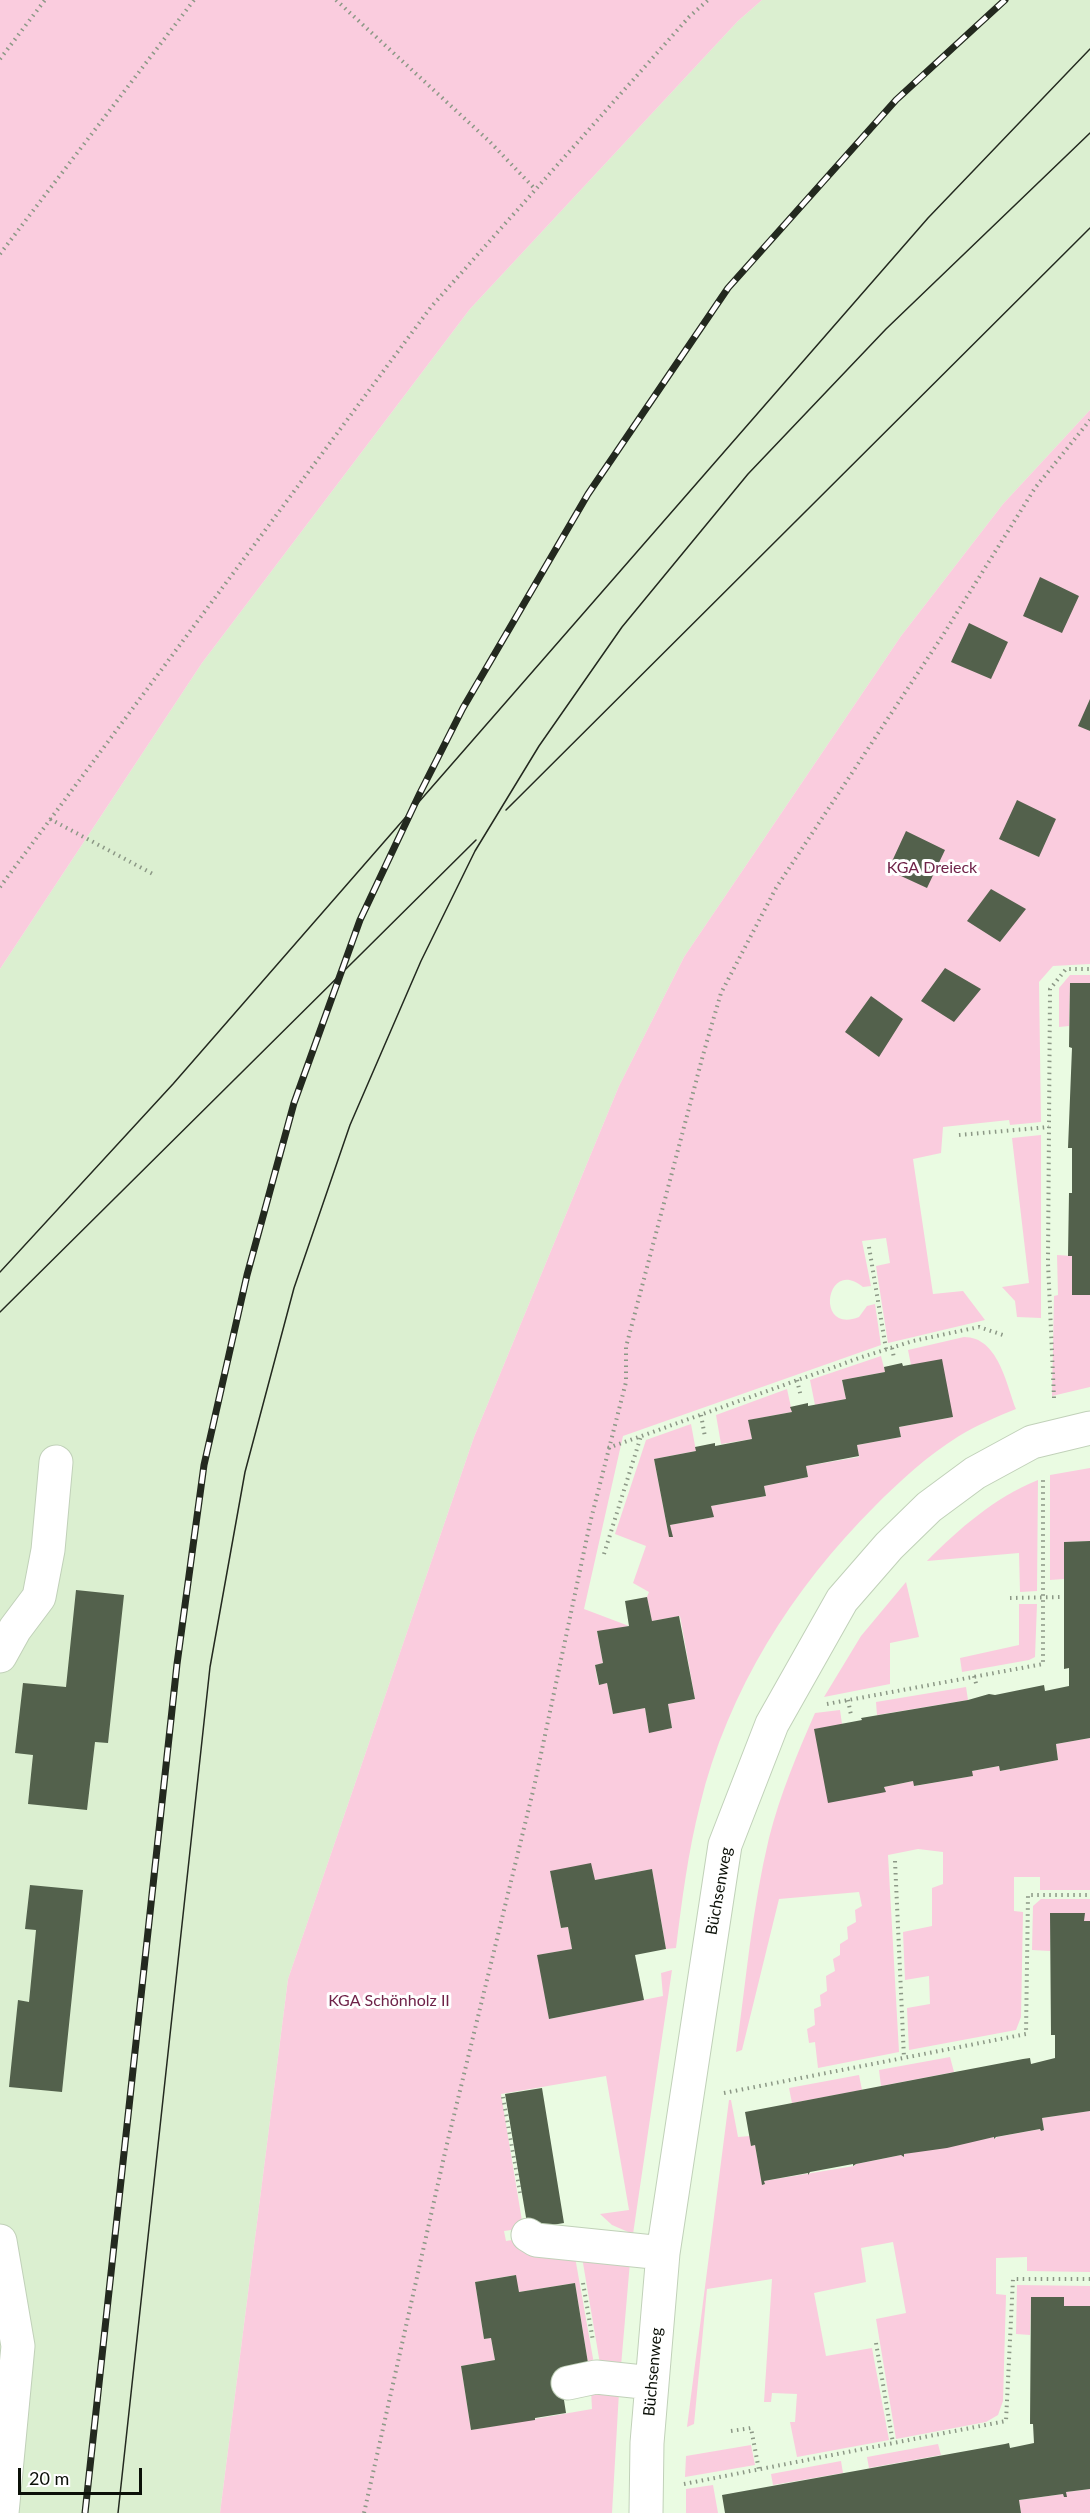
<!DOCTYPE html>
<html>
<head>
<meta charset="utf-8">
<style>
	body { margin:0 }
	#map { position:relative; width:1090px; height:2513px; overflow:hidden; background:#eafbe2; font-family:Lato,sans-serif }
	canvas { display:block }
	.scale { position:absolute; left:18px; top:2468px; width:124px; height:27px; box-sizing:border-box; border:3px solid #0b1008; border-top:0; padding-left:8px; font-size:18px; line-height:21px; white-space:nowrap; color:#0b1008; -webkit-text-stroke:4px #fff; paint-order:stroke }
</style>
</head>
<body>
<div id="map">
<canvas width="1090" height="2513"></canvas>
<div class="scale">20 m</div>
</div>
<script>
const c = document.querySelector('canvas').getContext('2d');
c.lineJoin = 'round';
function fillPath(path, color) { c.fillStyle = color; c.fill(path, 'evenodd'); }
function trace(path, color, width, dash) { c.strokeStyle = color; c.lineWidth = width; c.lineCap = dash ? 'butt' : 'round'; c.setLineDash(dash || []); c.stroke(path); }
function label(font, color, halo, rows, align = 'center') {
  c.font = font + ' Lato,sans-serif'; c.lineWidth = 6; c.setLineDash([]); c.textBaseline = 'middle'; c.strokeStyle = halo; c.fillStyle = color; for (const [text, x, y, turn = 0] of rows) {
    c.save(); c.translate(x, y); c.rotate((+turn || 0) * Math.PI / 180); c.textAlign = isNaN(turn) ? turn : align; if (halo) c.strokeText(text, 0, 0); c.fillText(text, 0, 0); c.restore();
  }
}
const built = new Path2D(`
	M 762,0 L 1090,0 L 1090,410 L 1003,504 L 901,636 L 684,957 L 619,1086 L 474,1437 L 288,1979 L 220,2513 L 0,2513 L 0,969 L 202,663 L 470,309 L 738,21 Z`);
const green = new Path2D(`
	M 0,0 L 762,0 L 738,21 L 470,309 L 202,663 L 0,969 Z
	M 1090,410 L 1090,964 L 1053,966 L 1039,982 L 1041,1122 L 1010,1125 L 1009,1120 L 943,1127 L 941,1153 L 913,1159 L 933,1294 L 963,1291 L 985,1320 L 888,1343 L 876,1266 L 890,1263 L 886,1238 L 862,1241 L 871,1286 L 863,1287 C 826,1256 814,1335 859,1317 L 867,1306 L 875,1304 L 881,1345 L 623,1436 L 584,1609 L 629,1626 L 597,1632 L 603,1663 L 595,1665 L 598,1684 L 607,1683 L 613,1714 L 645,1708 L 649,1732 L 672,1728 L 668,1704 L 695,1699 L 680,1616 L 652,1621 L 647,1597 L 649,1592 L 633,1583 L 646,1546 L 615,1534 L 646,1440 L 691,1424 L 696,1451 L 654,1459 L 669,1537 L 672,1537 L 670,1525 L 713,1517 L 711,1506 L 766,1496 L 764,1486 L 808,1477 L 806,1466 L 859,1457 L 857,1445 L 901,1437 L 899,1427 L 953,1417 L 911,1365 L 908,1350 L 964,1337 C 998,1337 1006,1383 1016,1409 C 996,1417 977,1425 959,1436 C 927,1456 901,1480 875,1506 C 792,1589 728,1690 700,1805 C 688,1852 682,1900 676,1948 L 666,1949 L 652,1869 L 595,1880 L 550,1871 L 561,1928 L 568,1927 L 572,1949 L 538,1955 L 549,2019 L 663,1996 L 661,1973 L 672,1970 L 633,2234 L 612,2225 L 600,2214 L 629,2210 L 606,2076 L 501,2094 L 524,2233 L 512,2235 L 511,2230 L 504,2231 L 506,2241 L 525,2238 L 575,2257 L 594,2364 L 588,2363 L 575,2283 L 519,2292 L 515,2275 L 475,2282 L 484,2339 L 491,2338 L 495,2360 L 461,2366 L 471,2430 L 592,2409 L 591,2390 L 619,2392 L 612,2513 L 220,2513 L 288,1979 L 474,1437 L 619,1086 L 684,957 L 901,636 L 1003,504 Z
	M 1070,975 L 1090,975 L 1090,983 L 1070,983 L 1069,1026 L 1059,1027 L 1059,988 Z
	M 1041,1135 L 1041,1318 L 1017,1317 L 1015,1301 L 1002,1287 L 1029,1283 L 1012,1138 Z
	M 1057,1255 L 1072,1256 L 1072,1295 L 1090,1295 L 1090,1387 L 1052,1396 L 1054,1296 L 1058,1295 Z
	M 881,1356 L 885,1372 L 842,1380 L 846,1399 L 815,1405 L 810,1380 Z
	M 787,1389 L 792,1412 L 749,1420 L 752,1439 L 721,1444 L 716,1415 Z
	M 1090,1468 L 1090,1541 L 1064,1542 L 1064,1579 L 1050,1580 L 1050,1475 Z
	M 1038,1480 L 1037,1591 L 1020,1592 L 1019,1553 L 927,1561 C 960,1528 994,1498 1038,1480 Z
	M 906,1582 L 919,1637 L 890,1643 L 890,1684 L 824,1697 L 861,1636 Z
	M 1019,1604 L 1037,1604 L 1035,1657 L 1029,1660 L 962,1672 L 960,1658 L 1019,1645 Z
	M 966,1687 L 968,1700 L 877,1715 L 876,1702 Z
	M 840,1710 L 842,1724 L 885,1792 L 884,1787 L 913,1781 L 915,1786 L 972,1776 L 972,1771 L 999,1766 L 1000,1771 L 1058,1760 L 1056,1744 L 1090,1738 L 1090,1890 L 1040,1890 L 1040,1877 L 1014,1877 L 1014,1911 L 1023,1912 L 1021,2017 L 1016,2030 L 909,2050 L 907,2008 L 930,2004 L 929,1976 L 905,1980 L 903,1932 L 932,1926 L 932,1888 L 943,1884 L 943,1852 L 918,1849 L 888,1855 L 899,2052 L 818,2068 L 815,2042 L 809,2043 L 807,2029 L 815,2025 L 814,2009 L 821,2006 L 820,1995 L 827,1991 L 826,1976 L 835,1971 L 833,1959 L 840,1955 L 840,1944 L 848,1939 L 847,1927 L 856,1922 L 855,1910 L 862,1906 L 859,1892 L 779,1899 L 742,2050 L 736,2052 C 746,1982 752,1908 769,1838 C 780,1795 797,1754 815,1713 Z
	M 1041,1899 L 1090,1899 L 1090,1921 L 1084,1921 L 1084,1913 L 1051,1913 L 1050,1951 L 1032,1950 L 1033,1906 Z
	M 950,2057 L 954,2072 L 881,2086 L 879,2070 Z
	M 859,2075 L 862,2090 L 792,2103 L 789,2088 Z
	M 729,2100 L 731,2100 L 738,2137 L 750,2136 L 751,2146 L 755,2145 L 762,2184 L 765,2184 L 764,2181 L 854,2166 L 856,2164 L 901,2155 L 904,2157 L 904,2154 L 994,2137 L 995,2139 L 997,2137 L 1040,2129 L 1041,2131 L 1044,2130 L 1042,2118 L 1089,2111 L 1090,2109 L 1090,2272 L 1027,2271 L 1027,2257 L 996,2258 L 996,2294 L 1006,2295 L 1003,2401 L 998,2415 L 986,2422 L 896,2439 L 876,2319 L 906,2313 L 893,2242 L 861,2248 L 866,2282 L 814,2293 L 826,2356 L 872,2348 L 889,2440 L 797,2457 L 790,2422 L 795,2422 L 797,2394 L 772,2393 L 771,2402 L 764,2402 L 772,2279 L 707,2289 L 694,2424 L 687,2427 Z
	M 582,2257 L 630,2262 L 621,2366 L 600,2364 Z
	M 1017,2285 L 1090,2286 L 1090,2306 L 1064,2306 L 1064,2298 L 1031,2297 L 1030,2335 L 1016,2334 Z
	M 938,2444 L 941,2455 L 869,2468 L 867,2457 Z
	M 751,2445 L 755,2465 L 685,2477 L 686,2456 Z
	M 841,2461 L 843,2473 L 773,2485 L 771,2474 Z
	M 713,2485 L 718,2513 L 686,2513 L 686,2489 Z
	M 1090,2489 L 1090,2513 L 1021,2513 L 1019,2500 L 1063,2494 L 1066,2497 L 1066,2492 Z`);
const building = new Path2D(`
	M 1040,577 L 1079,596 L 1062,633 L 1023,616 Z
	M 969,623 L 1008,642 L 991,679 L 951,662 Z
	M 1090,699 L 1090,731 L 1078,726 Z
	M 1017,800 L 1056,819 L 1039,857 L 999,839 Z
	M 906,831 L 945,850 L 927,888 L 888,870 Z
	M 991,889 L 1026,909 L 1000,942 L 967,921 Z
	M 945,968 L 981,989 L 954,1022 L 921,1001 Z
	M 1070,983 L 1090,983 L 1090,1295 L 1072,1295 L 1072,1256 L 1068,1256 L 1069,1193 L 1072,1193 L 1072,1148 L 1068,1148 L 1072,1048 L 1069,1047 Z
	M 871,996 L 903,1019 L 879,1057 L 845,1032 Z
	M 942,1359 L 953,1417 L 899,1427 L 901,1437 L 857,1445 L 859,1456 L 806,1466 L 808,1477 L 764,1486 L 766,1496 L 711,1506 L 714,1517 L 670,1525 L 673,1537 L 669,1537 L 654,1459 L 696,1451 L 695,1447 L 715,1443 L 715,1446 L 752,1439 L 748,1420 L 792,1412 L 790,1407 L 808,1403 L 808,1406 L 846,1399 L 842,1380 L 885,1372 L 884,1367 L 902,1363 L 903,1366 Z
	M 1090,1541 L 1090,1738 L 1056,1744 L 1058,1760 L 1000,1771 L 999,1766 L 972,1771 L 973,1776 L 914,1786 L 913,1781 L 884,1787 L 886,1792 L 828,1803 L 814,1729 L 862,1720 L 861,1718 L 968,1700 L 989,1694 L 995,1695 L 1044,1685 L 1045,1691 L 1069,1686 L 1069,1668 L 1064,1669 L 1064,1542 Z
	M 76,1590 L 124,1595 L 108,1743 L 95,1742 L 87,1810 L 28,1804 L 33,1755 L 15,1753 L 23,1683 L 66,1687 Z
	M 647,1597 L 652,1621 L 679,1616 L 695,1699 L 668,1704 L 672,1728 L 649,1733 L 645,1708 L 613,1714 L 607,1683 L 599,1685 L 595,1665 L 603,1663 L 597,1631 L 629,1626 L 625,1601 Z
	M 591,1863 L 595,1880 L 652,1869 L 666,1949 L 635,1955 L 644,2000 L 549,2019 L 537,1955 L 572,1949 L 568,1927 L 561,1928 L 550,1871 Z
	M 30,1885 L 83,1890 L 62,2092 L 9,2087 L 18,2000 L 29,2002 L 36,1930 L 25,1929 Z
	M 1050,1913 L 1085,1913 L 1084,1921 L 1090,1921 L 1090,2111 L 1042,2118 L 1044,2130 L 1041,2131 L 1040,2129 L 996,2137 L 994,2139 L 994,2137 L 947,2148 L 904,2154 L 904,2157 L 901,2155 L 856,2164 L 853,2166 L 853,2164 L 810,2172 L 808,2175 L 808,2173 L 764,2181 L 765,2184 L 762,2185 L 755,2145 L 751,2146 L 745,2112 L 1023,2059 L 1030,2058 L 1031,2064 L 1055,2058 L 1055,2035 L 1051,2035 Z
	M 542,2088 L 564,2223 L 528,2229 L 505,2094 Z
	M 516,2275 L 519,2292 L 575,2283 L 588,2363 L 559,2368 L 566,2413 L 535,2418 L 535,2420 L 471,2430 L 461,2366 L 495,2360 L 491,2338 L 484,2339 L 475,2282 Z
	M 1031,2297 L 1064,2297 L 1064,2306 L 1090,2306 L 1090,2489 L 1066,2492 L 1067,2497 L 1064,2497 L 1063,2494 L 1019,2500 L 1021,2513 L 725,2513 L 722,2495 L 1005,2444 L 1009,2443 L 1010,2448 L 1034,2443 L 1033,2424 L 1030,2424 Z`);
const path = new Path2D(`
	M 336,0 L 489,141 L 535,189
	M 0,59 L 45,0
	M 0,254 L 194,0
	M 50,819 L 153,874
	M 0,887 L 431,307 L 689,17 L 708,0
	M 959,1135 L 1049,1127
	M 869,1247 L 886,1349
	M 892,1348 L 894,1358
	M 797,1380 L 801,1397
	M 1054,1398 L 1048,1263 L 1050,989 L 1066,969 L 1090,969
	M 701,1415 L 705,1437
	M 608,1448 L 862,1357 L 913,1341 L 979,1327 L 1003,1335
	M 604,1554 L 641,1436
	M 1010,1598 L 1061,1597
	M 974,1676 L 977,1687
	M 848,1700 L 851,1715
	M 827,1704 L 1043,1664 L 1043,1480
	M 895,1861 L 904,2058
	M 724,2093 L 1026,2034 L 1028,1895 L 1090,1895
	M 503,2097 L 521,2197
	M 583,2283 L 593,2341
	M 876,2343 L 893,2443
	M 731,2431 L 751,2428 L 759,2470
	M 684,2484 L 1006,2421 L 1013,2279 L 1090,2279
	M 364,2513 L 446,2148 L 534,1787 L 590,1523 L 626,1382 L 626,1347 L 703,1055 L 721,993 L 776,888 L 943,635 L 1035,488 L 1090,420`);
const minor = new Path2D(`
	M 0,1656 L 15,1629 L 39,1597 L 48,1550 L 56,1462
	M 528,2235 L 536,2240 L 663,2253
	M 0,2241 L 18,2346 L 2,2513
	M 568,2383 L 596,2377 L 652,2383
	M 646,2513 L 647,2443 L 663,2253 L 725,1845 L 772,1724 L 842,1600 L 889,1546 L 929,1507 L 975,1473 L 1032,1442 L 1090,1428`);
const tram = new Path2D(`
	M 506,810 L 1090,228
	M 0,1272 L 173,1084 L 928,218 L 1090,49
	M 0,1312 L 476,840
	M 118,2513 L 210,1667 L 245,1472 L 294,1288 L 350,1125 L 421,961 L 475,851 L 539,746 L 622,627 L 748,474 L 886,329 L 1090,133`);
const rail = new Path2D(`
	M 85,2513 L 177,1664 L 204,1465 L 247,1275 L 294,1103 L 360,920 L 420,793 L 463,708 L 588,494 L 728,288 L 896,100 L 1005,0`);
const parkNames = [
	["KGA Dreieck",932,868],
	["KGA Schönholz II",389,2001]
];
const streetNames = [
	["Büchsenweg",719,1891,-80],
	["Büchsenweg",653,2372,-85]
];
fillPath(built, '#dbefd0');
fillPath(green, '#faccde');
fillPath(building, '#53614c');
trace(minor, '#c1d1b9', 35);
trace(path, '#8c9886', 4, [1.5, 4.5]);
trace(minor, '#fff', 33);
trace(tram, '#23291f', 1.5);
trace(rail, '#23291f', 7);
trace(rail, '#fff', 4.5, [14]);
label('16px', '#6f2349', '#fff', parkNames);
label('16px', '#0b1008', '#fff', streetNames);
</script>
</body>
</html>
